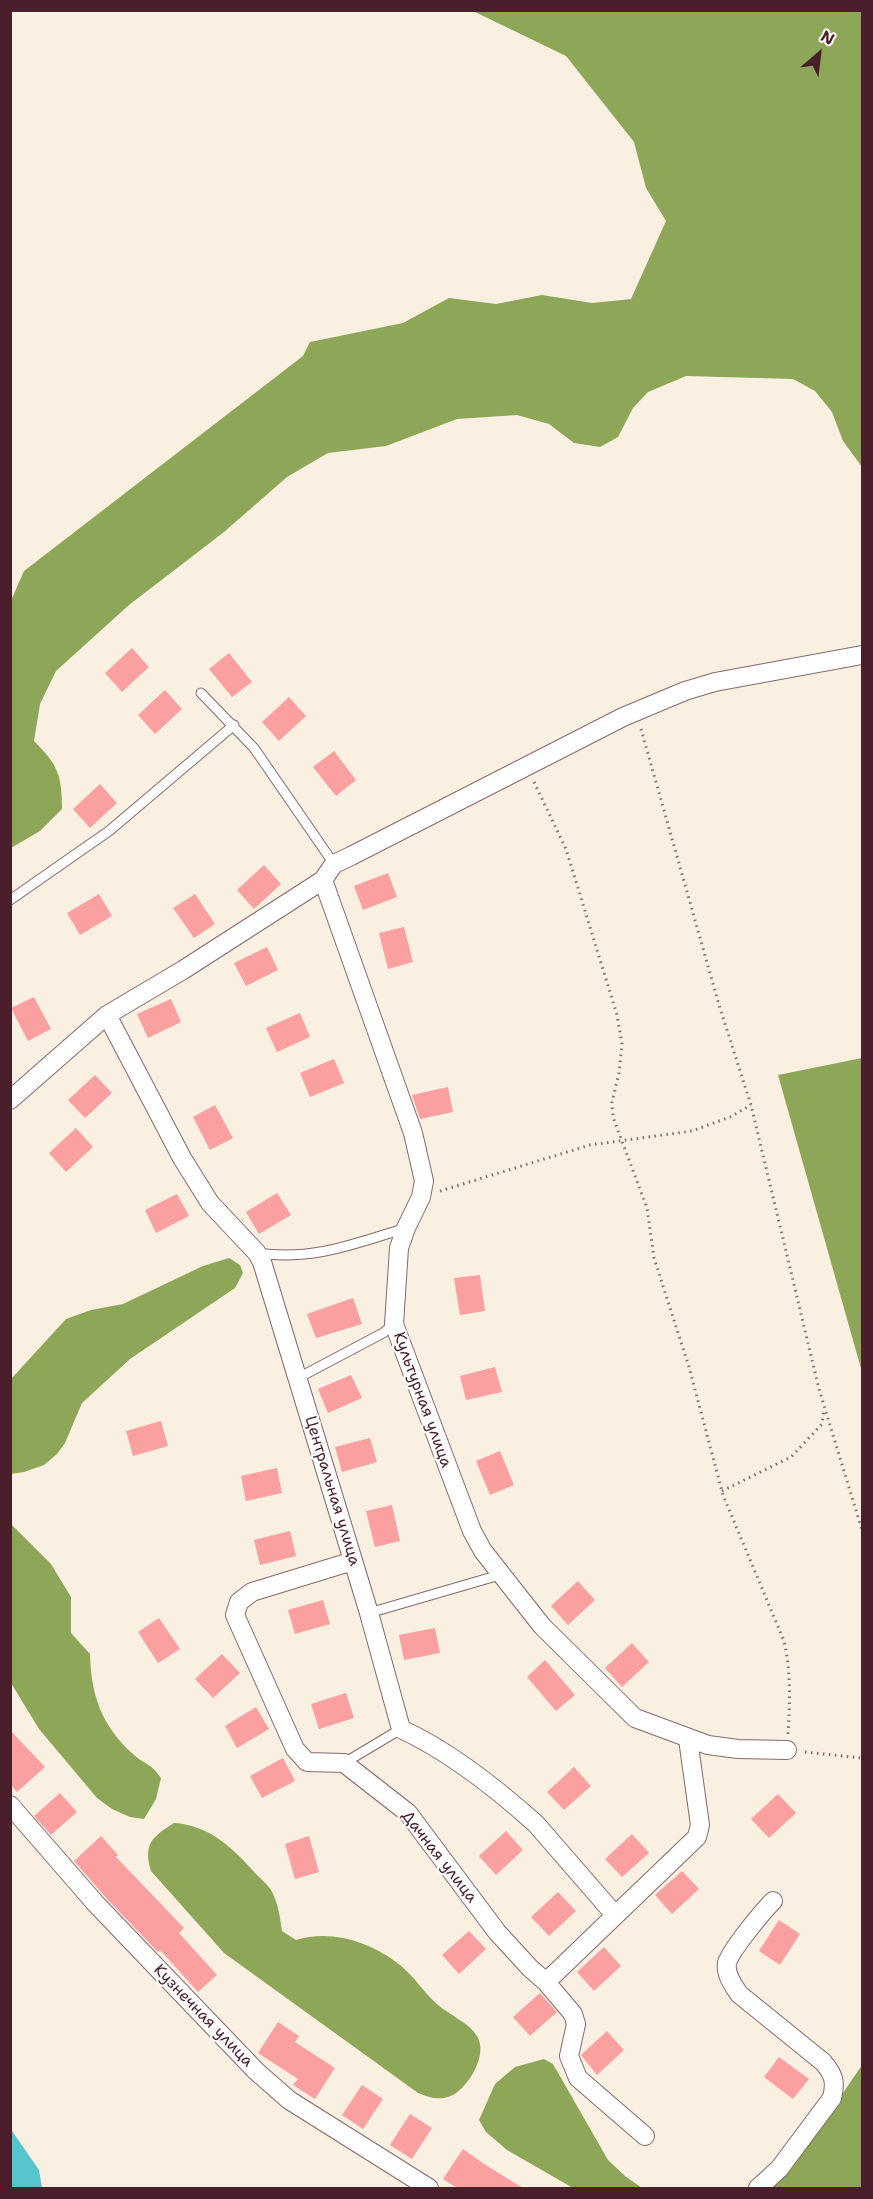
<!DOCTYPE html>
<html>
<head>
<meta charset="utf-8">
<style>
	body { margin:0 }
	#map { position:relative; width:873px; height:2199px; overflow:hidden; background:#f9f0e2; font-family:"Shantell Sans",sans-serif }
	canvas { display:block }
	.frame { position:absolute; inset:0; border:12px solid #4a1f2b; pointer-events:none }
	.north { position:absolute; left:789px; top:24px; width:60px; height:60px; -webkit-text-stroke:4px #fff; paint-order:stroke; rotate:28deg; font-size:16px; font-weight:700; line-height:24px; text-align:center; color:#4a1f2b }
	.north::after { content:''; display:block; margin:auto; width:21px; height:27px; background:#4a1f2b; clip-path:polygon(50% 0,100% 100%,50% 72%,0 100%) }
</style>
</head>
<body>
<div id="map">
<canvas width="873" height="2199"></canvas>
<div class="frame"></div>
<div class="north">N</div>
</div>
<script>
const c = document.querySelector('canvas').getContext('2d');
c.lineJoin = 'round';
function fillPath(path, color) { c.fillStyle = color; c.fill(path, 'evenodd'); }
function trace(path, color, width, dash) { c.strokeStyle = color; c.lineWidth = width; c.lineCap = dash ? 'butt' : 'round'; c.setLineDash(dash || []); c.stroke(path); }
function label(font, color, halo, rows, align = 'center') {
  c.font = font + ' "Shantell Sans",sans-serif'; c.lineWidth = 4.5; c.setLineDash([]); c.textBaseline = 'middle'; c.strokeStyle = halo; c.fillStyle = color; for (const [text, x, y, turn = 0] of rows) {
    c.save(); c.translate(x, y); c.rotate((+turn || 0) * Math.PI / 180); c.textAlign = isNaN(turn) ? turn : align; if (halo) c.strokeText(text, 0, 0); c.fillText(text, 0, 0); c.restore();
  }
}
const forest = new Path2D(`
	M 473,11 L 862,11 L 862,467 L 843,441 L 832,412 L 815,391 L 793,379 L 686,376 L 648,392 L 633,408 L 618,437 L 600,447 L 574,443 L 549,424 L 517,415 L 457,419 L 386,446 L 328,453 L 287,477 L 224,532 L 129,605 L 56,671 L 40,704 L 34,741 C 58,765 62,775 62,809 L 40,831 L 11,848 L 10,603 L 24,571 L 303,356 L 310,342 L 403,323 L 449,298 L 496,304 L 542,295 L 592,303 L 631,299 L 666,221 L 646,188 L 634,142 L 566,56 Z
	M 862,1058 L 862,1372 L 778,1075 Z
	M 229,1258 L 240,1265 L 243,1273 L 235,1288 L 130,1359 L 82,1403 L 65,1443 L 57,1454 L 44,1465 L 24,1472 L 11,1474 L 11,1379 L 66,1319 L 91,1310 L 123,1304 L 203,1266 Z
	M 11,1524 L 51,1564 L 71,1597 L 71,1633 L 90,1654 C 91,1696 102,1726 133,1754 C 145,1765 150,1762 161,1778 L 156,1799 L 144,1819 L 130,1817 L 112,1809 L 97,1798 L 39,1729 L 11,1683 Z
	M 174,1823 C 209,1825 233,1848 255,1873 C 260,1878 267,1884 271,1890 C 278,1902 280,1917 282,1931 L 296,1940 C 331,1929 371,1942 400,1965 C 414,1976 424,1993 438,2005 C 450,2015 469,2023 477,2036 C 488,2054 470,2085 453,2095 C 441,2101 429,2098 418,2093 L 224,1953 L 151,1871 C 143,1844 152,1837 174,1823 Z
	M 544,2059 L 553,2064 L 608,2160 L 625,2176 L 642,2188 L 573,2188 L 507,2150 L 486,2132 L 479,2120 L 495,2084 L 515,2067 Z
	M 862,2065 L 862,2188 L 765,2188 L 807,2146 Z`);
const water = new Path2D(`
	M 10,2128 L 39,2170 L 42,2188 L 11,2188 Z`);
const building = new Path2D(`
	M 132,648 L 149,667 L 122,692 L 105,673 Z
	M 229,653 L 252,682 L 232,697 L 209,669 Z
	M 165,690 L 182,709 L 155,734 L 138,715 Z
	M 289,697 L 306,716 L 279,741 L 262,722 Z
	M 334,751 L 356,780 L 336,796 L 313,767 Z
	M 100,784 L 117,803 L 90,828 L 73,809 Z
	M 264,865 L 281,884 L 254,909 L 237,890 Z
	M 388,873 L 397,897 L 363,910 L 354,886 Z
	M 99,894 L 112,916 L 80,935 L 67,913 Z
	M 195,894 L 215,924 L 194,938 L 173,908 Z
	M 404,927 L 413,962 L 388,969 L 379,933 Z
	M 267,947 L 278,970 L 246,986 L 234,963 Z
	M 34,997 L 51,1029 L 28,1041 L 11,1008 Z
	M 171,999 L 181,1022 L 148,1038 L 137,1014 Z
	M 300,1013 L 310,1037 L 277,1052 L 266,1028 Z
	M 334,1059 L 344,1083 L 310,1097 L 300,1073 Z
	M 95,1075 L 112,1093 L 85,1118 L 68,1100 Z
	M 448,1087 L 453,1112 L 420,1119 L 412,1095 Z
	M 215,1105 L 233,1138 L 210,1150 L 193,1117 Z
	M 76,1128 L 93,1147 L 66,1172 L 49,1153 Z
	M 277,1193 L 291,1215 L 259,1234 L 246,1212 Z
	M 177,1194 L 189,1216 L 156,1233 L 145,1210 Z
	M 480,1275 L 485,1311 L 460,1315 L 454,1278 Z
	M 353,1298 L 362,1324 L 316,1338 L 307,1314 Z
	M 495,1367 L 502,1392 L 466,1400 L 460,1376 Z
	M 351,1375 L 362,1398 L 328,1413 L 318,1389 Z
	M 161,1421 L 168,1446 L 133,1456 L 126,1431 Z
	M 370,1438 L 377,1462 L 342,1472 L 335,1447 Z
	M 500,1451 L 514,1485 L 490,1495 L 476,1461 Z
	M 277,1468 L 282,1493 L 246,1501 L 241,1476 Z
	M 392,1505 L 400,1541 L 375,1547 L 366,1511 Z
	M 290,1531 L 296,1556 L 260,1565 L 254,1540 Z
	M 578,1581 L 595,1600 L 568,1625 L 551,1606 Z
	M 323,1600 L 330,1624 L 295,1634 L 288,1610 Z
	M 159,1618 L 180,1649 L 158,1663 L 138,1632 Z
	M 435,1628 L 440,1653 L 404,1660 L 399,1635 Z
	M 632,1643 L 649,1662 L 622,1687 L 605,1668 Z
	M 222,1654 L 240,1673 L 213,1698 L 195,1679 Z
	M 545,1660 L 575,1695 L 556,1711 L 527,1677 Z
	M 346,1693 L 354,1718 L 319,1729 L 311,1704 Z
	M 256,1707 L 269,1729 L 237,1748 L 225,1726 Z
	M 10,1730 L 45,1767 L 17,1792 L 10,1784 Z
	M 283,1758 L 295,1781 L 262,1798 L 250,1776 Z
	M 574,1767 L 591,1786 L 564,1810 L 547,1792 Z
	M 60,1793 L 77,1812 L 51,1835 L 34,1816 Z
	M 778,1794 L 796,1813 L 769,1838 L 751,1819 Z
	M 506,1831 L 523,1850 L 496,1875 L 479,1856 Z
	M 632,1834 L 649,1853 L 622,1877 L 605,1859 Z
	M 101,1836 L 118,1855 L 116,1857 L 184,1928 L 179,1933 L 217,1975 L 198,1992 L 160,1950 L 158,1952 L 108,1900 L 74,1861 Z
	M 309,1836 L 319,1872 L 295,1879 L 285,1844 Z
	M 682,1871 L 699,1889 L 672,1914 L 655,1895 Z
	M 558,1892 L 576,1911 L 549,1936 L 531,1917 Z
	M 779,1920 L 800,1934 L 780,1965 L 759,1951 Z
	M 469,1931 L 486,1949 L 459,1974 L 442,1955 Z
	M 604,1947 L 621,1966 L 594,1991 L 577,1972 Z
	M 540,1993 L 557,2012 L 530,2036 L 513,2017 Z
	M 278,2022 L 299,2036 L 295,2042 L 335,2068 L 315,2099 L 293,2085 L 298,2079 L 258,2053 Z
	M 607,2031 L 624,2050 L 597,2075 L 581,2055 Z
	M 779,2057 L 809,2079 L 793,2099 L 764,2077 Z
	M 362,2085 L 383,2099 L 363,2129 L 342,2115 Z
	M 410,2114 L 432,2128 L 412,2159 L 390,2145 Z
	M 463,2149 L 484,2164 L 523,2188 L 457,2188 L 443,2179 Z`);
const path = new Path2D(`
	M 641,729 L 719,1005 L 751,1105 L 819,1389 L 862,1530
	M 534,782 L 566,849 L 617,1015 L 622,1044 L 619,1073 L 612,1102 L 613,1117 L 647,1208 L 654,1258 L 689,1367 L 723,1495 L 784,1641 C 791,1672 790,1702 788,1734
	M 440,1191 L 590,1145 L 692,1131 L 730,1117 L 751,1105
	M 722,1491 L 791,1457 L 822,1424 L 824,1409
	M 805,1752 L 862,1758`);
const lane = new Path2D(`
	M 201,693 L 254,748 L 334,864
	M 10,900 L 109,831 L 234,725
	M 257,1253 C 312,1261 354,1244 406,1228
	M 298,1378 L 383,1333 L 394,1324
	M 369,1613 L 503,1574
	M 344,1763 L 401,1729`);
const street = new Path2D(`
	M 323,880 L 413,1133 L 424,1181 L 421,1197 L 406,1228 L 399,1248 L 394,1324 L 472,1531 L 483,1551 L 542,1626 L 635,1718 L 708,1745 L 738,1749 L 787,1750
	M 107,1015 L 182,1158 L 210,1203 L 257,1253 L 262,1262 L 369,1613 L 401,1729 C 451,1752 496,1788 536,1824 L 615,1915
	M 10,1100 L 107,1015 L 183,970 L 323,880 L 334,864 L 351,856 L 623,717 L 685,691 L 715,682 L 862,655
	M 353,1561 L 252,1592 L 239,1602 L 235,1615 L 295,1749 L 307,1762 L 344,1763 L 408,1813 L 497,1932 L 530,1968 L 546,1982 L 573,2014 L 576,2024 L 569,2056 L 578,2078 L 645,2136
	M 10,1805 L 96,1904 L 256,2071 L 289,2100 L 429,2188
	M 546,1982 L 697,1837 L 700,1825 L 688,1739
	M 758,2188 L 779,2169 L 832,2098 C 836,2082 834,2075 823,2062 L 739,1994 C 733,1985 725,1974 727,1963 C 730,1951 763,1911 773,1901`);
const streetNames = [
	["Культурная улица",422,1400,70],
	["Центральная улица",332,1491,73],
	["Дачная улица",439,1857,52],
	["Кузнечная улица",203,2016,46]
];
fillPath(forest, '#8ea657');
fillPath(water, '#57c5ce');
fillPath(building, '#fba0a0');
trace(lane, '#87686b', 11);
trace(street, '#87686b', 20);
trace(path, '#87686b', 3, [1.5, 4.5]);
trace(lane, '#fff', 9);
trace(street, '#fff', 18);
label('16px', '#4a1f2b', '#fff', streetNames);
</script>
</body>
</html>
